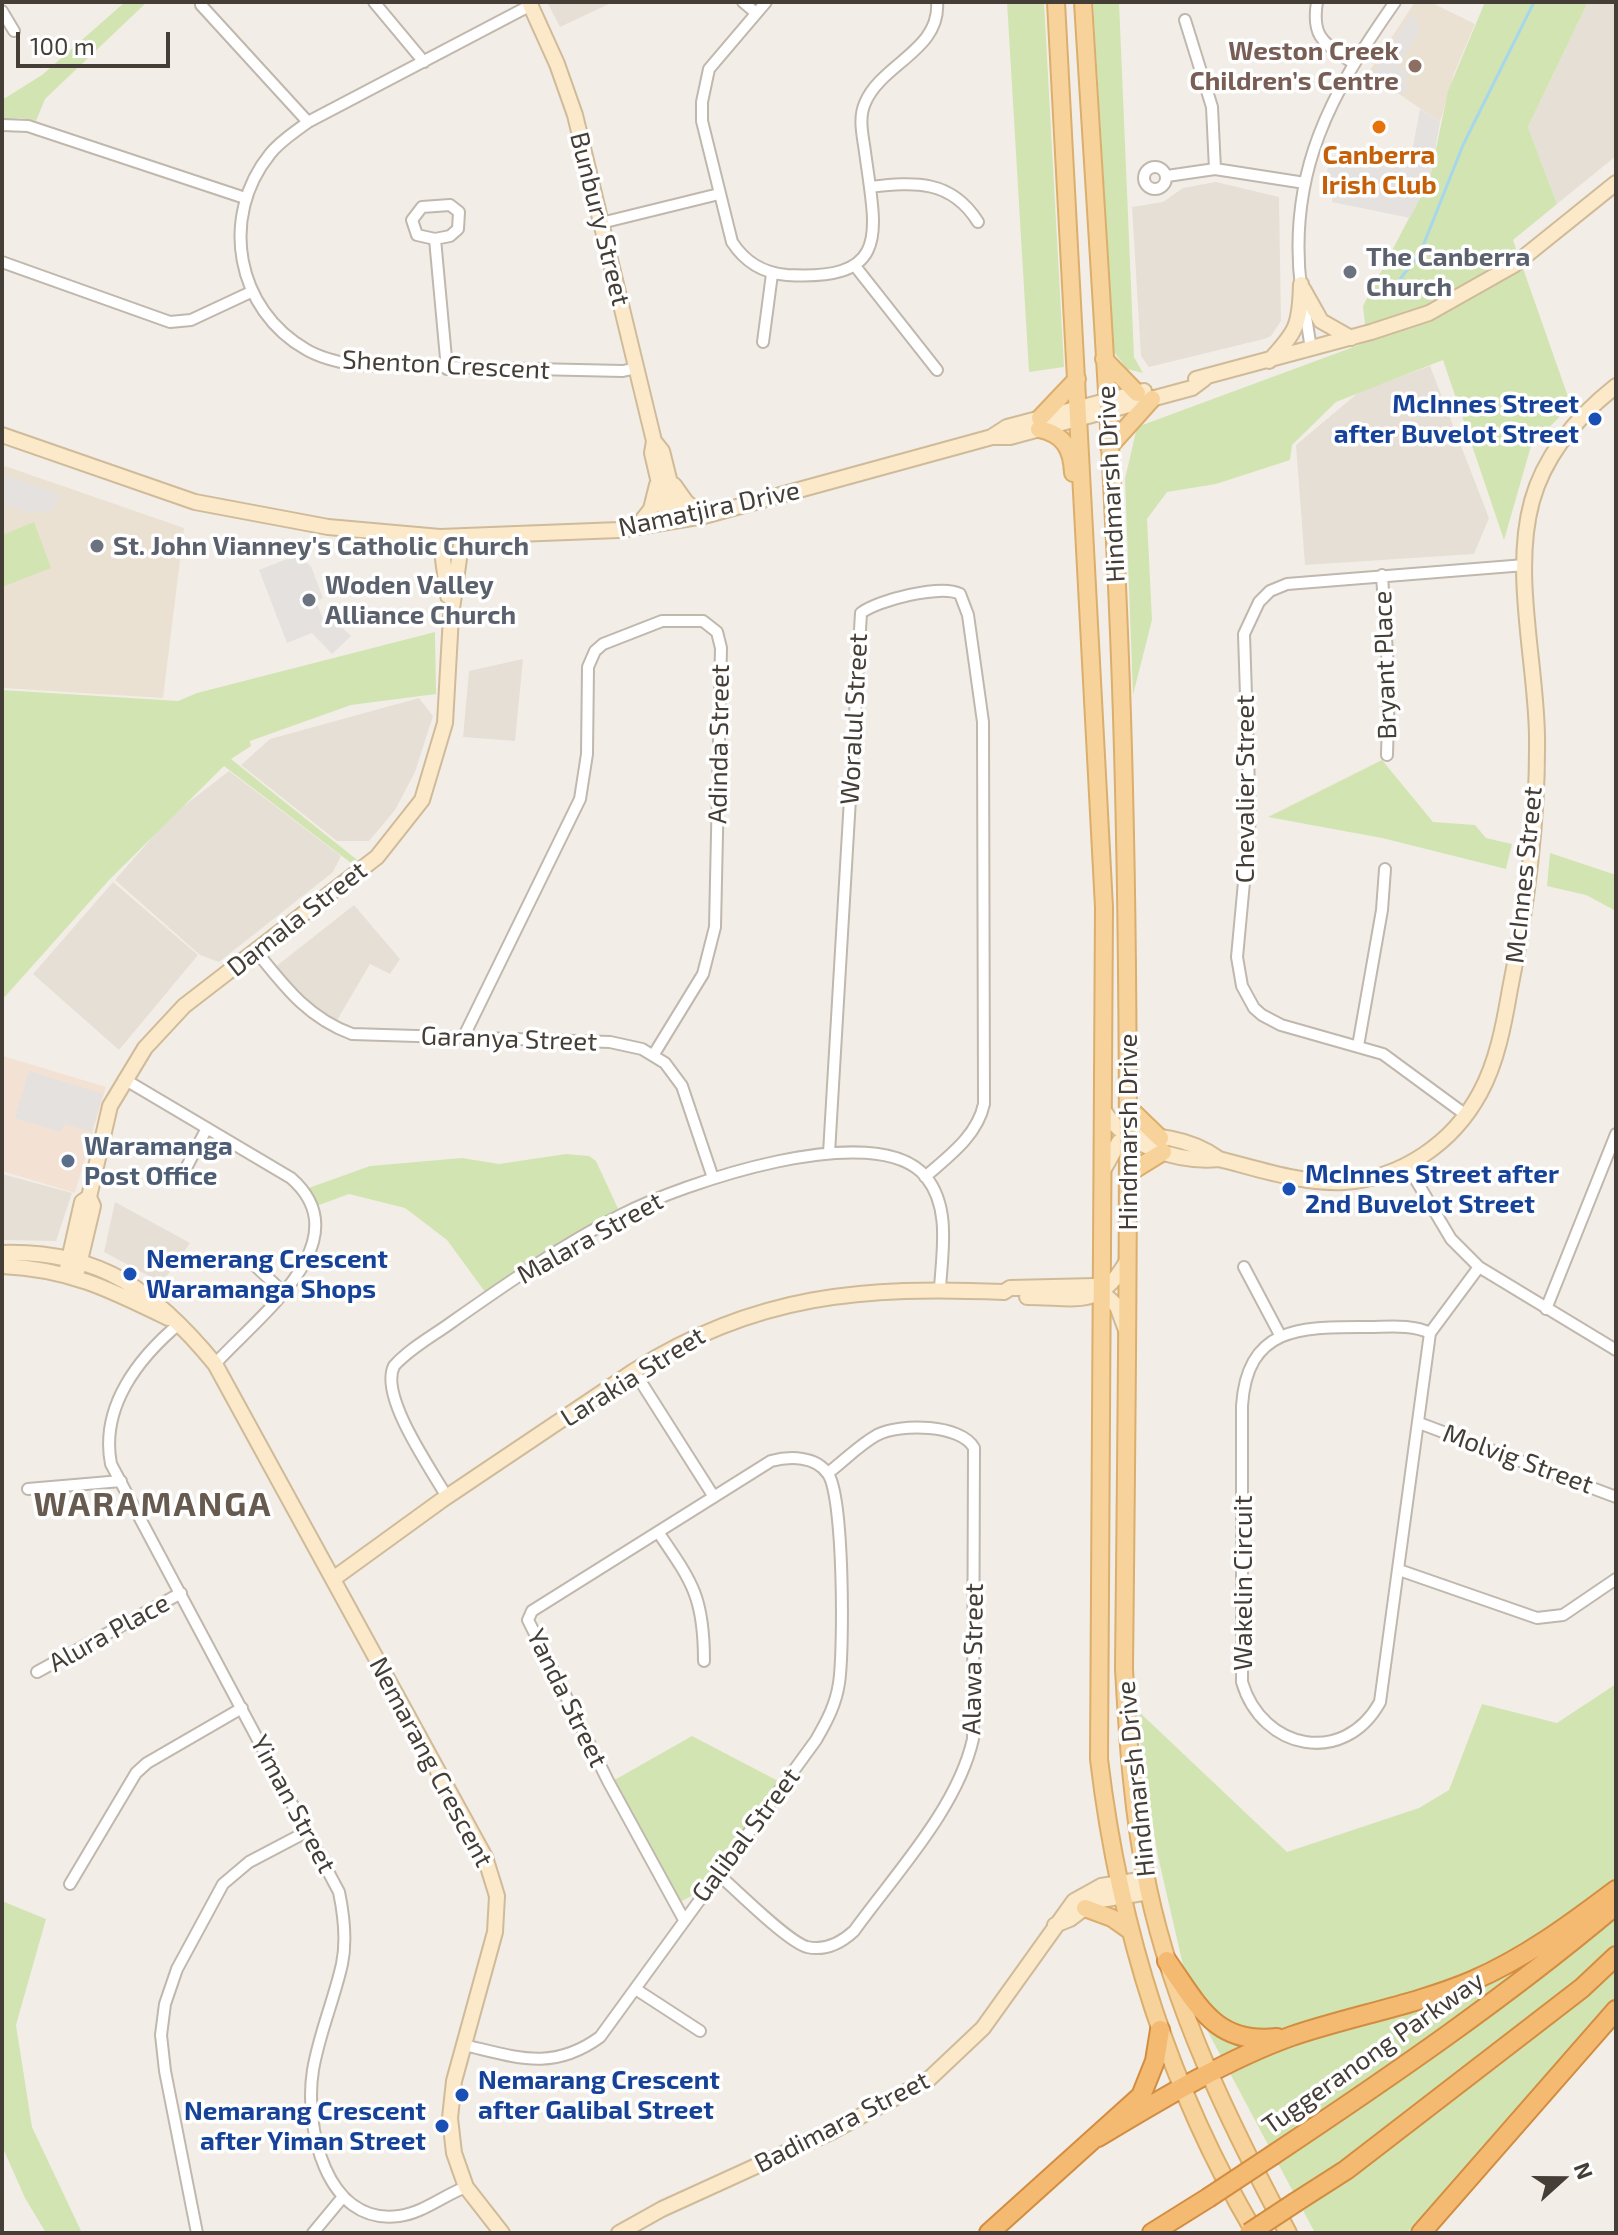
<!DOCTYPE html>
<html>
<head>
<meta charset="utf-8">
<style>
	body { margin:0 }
	#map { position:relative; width:1618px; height:2235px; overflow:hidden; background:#f2eee7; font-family:"Exo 2",sans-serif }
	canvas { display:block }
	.frame { position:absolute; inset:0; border:4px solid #453e37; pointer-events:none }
	.north { position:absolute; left:1522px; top:2139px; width:80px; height:80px; -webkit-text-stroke:6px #fff; paint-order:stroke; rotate:69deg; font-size:22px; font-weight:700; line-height:32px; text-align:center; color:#453e37 }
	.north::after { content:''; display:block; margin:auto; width:28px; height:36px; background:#453e37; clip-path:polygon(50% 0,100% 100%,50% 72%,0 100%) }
	.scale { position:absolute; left:16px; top:32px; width:154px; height:36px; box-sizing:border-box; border:4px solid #453e37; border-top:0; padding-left:10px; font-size:24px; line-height:28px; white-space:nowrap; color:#453e37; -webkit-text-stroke:6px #fff; paint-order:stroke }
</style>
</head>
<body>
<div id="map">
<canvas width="1618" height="2235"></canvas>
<div class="frame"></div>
<div class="north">N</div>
<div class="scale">100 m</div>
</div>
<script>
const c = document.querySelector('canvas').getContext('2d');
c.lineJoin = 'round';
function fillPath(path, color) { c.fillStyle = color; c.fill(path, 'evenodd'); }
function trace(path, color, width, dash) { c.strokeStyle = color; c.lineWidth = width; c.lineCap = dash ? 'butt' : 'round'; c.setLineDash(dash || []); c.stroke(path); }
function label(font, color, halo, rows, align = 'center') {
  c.font = font + ' "Exo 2",sans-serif'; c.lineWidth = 7; c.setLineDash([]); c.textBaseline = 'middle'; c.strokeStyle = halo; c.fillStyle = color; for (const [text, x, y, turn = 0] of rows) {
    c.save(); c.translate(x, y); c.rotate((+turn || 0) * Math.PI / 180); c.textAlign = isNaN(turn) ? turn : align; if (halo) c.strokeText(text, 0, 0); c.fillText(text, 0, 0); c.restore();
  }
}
const residential = new Path2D(`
	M 547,2 L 613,2 L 560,27 Z
	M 1588,2 L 1616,2 L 1616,156 L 1557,204 L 1528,127 Z
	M 1216,182 L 1279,197 L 1281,321 L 1271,336 L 1264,339 L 1149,367 L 1141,356 L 1132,207 L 1163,202 L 1183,188 Z
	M 1430,366 L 1489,518 L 1474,554 L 1305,565 L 1296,445 L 1359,392 Z
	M 523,659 L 515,741 L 463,737 L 469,671 Z
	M 419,698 L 433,716 L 415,772 L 395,810 L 369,841 L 337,841 L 241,765 L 270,739 Z
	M 229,771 L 341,856 L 333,872 L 219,962 L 200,955 L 115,880 L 171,816 Z
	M 113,882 L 198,955 L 119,1050 L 33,974 Z
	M 354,905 L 400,959 L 390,974 L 370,964 L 336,1022 L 305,999 L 274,968 Z
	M 2,1174 L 72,1193 L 56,1241 L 2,1240 Z
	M 115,1202 L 190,1243 L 162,1283 L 104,1252 Z`);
const commercial = new Path2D(`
	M 3,1056 L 106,1087 L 75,1193 L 2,1171 Z`);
const education = new Path2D(`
	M 1415,2 L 1430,2 L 1475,24 L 1454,74 L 1440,122 L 1368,73 Z
	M 2,465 L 184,528 L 163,698 L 2,688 Z`);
const green = new Path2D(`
	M 125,2 L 147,2 L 45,99 L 36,121 L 21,118 L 2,120 L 2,100 L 42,75 Z
	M 1007,2 L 1044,2 L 1064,367 L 1029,372 Z
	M 1093,2 L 1119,2 L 1134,357 L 1143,373 L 1127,369 L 1114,352 Z
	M 1485,2 L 1588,2 L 1528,127 L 1557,204 L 1513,240 L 1571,405 L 1531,446 L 1504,540 L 1443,360 L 1336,402 L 1292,445 L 1290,460 L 1216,484 L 1167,492 L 1147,519 L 1152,620 L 1133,695 L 1125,479 L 1137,427 L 1367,342 L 1363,306 L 1430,178 L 1448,91 Z
	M 34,522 L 51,568 L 2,587 L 2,535 Z
	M 435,632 L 436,694 L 351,705 L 250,741 L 251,746 L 231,759 L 361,863 L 355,866 L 224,766 L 110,879 L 2,1000 L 2,690 L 178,701 L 197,693 Z
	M 1382,760 L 1433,822 L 1475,825 L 1486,838 L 1512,844 L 1506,869 L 1382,838 L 1268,817 Z
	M 1550,853 L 1616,875 L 1616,911 L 1586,895 L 1547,886 Z
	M 566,1154 L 589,1156 L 596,1161 L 621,1215 L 488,1296 L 447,1240 L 405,1208 L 349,1194 L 311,1208 L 303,1190 L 370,1166 L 462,1158 L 499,1164 Z
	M 1616,1684 L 1616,2002 L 1458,2188 L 1406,2233 L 1315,2233 L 1191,2000 L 1157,1852 L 1135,1708 L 1287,1852 L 1419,1808 L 1449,1790 L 1482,1704 L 1557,1723 Z
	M 692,1736 L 784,1784 L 695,1894 L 682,1901 L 674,1896 L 611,1782 Z
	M 2,1901 L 46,1919 L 16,2025 L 32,2127 L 82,2233 L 46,2233 L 25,2198 L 2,2146 Z`);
const parking = new Path2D(`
	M 1410,15 L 1417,19 L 1419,31 L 1399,66 L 1409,73 L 1404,83 L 1409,84 L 1403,95 L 1373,73 Z
	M 1420,109 L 1440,122 L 1430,178 L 1410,218 L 1332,202 L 1333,193 L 1323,191 L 1329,162 L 1348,161 L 1349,152 L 1410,163 Z
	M 2,474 L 60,494 L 54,510 L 30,513 L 2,503 Z
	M 297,555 L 311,566 L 323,598 L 316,602 L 323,619 L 329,624 L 334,620 L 351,636 L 332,654 L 312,633 L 287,643 L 259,570 Z
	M 29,1071 L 103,1094 L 91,1132 L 64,1124 L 61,1132 L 15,1118 Z`);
const stream = new Path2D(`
	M 1398,282 L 1421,251 L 1463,145 L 1534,2`);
const street = new Path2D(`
	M 374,2 L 424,62
	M 743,2 L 756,13
	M 766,2 L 709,69 L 702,102 L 702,121 L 732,242 C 745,262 762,273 787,275 C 892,281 876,233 865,152 C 863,136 858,119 865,103 C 881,64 941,50 937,2
	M 1317,2 C 1311,39 1325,43 1353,63
	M 201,5 L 308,122
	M 531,5 L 308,122 C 295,132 280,141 270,154 C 219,217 236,310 307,350 C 321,358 338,362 354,365 L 623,371 L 636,368
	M 2,11 L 14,31
	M 1185,20 L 1212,107 L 1215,169
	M 2,125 L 28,126 L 245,198
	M1144 178a11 11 0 1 1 22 0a11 11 0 1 1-22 0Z
	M 1167,176 L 1215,169 L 1305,183
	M 870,187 C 914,182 951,179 978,222
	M 601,223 L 719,194
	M 435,239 L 450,236 L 458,229 L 459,212 L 450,205 L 422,207 L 412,220 L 417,235 L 435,239 L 447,369
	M 2,262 L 170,322 L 191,320 L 251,292
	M 855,266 L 937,370
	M 1301,288 C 1287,172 1331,93 1395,2
	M 1304,304 L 1311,349
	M 763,342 L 772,274
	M 1382,575 L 1389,684 L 1387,755
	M 256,951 C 285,987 308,1018 352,1034 L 610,1042 L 642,1049 L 665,1063 L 682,1086 L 713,1178
	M 463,1038 L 580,799 L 587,754 L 588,667 L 595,651 L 603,644 L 662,621 L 703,621 L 717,632 L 721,648 L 715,927 L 703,974 L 654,1054
	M 1358,1046 L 1382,910 L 1385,869
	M 124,1079 L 291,1178 C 363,1241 256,1318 215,1364
	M 1466,1115 L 1383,1054 L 1281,1025 L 1262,1015 L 1254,1008 L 1242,986 L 1237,957 L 1250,818 L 1244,634 L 1259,602 L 1270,591 L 1287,584 L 1525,565
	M 829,1153 L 861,613 C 878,600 941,584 960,594 L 968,615 L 983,722 L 984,1104 C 977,1136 949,1156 925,1177
	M 1407,1165 L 1451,1239 L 1479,1267 L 1616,1350
	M 185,1170 L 207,1128
	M 248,1259 L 283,1292
	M 1244,1267 L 1280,1335
	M 1546,1309 L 1616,1134
	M 180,1323 C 138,1358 100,1407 111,1464 L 339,1892 C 344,1916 347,1940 342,1964 C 334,2000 319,2034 313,2070 C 304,2125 325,2226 399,2216 C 423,2213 444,2195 466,2187
	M 1430,1333 L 1380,1702 C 1344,1767 1262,1750 1242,1682 L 1242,1406 C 1247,1324 1304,1327 1369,1327 C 1388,1327 1412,1324 1430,1333 L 1479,1267
	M 634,1371 L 714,1497
	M 1419,1423 L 1616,1497
	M 28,1489 L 121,1481
	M 447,1497 C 431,1469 379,1396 394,1366 C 410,1348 433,1336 452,1322 C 506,1284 562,1245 621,1215 C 681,1184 876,1116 926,1177 C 951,1208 942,1252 940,1289
	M 658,1532 C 693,1583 704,1598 704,1661
	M 1399,1570 L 1537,1618 L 1563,1615 L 1616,1579
	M 37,1672 L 181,1593
	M 718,1874 C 736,1890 788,1942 807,1947 C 825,1951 841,1943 854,1931 C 895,1874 957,1809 973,1739 L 974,1448 C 961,1424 900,1423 877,1435 C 859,1445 844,1461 828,1473
	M 70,1884 L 136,1773 L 147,1763 L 242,1708
	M 637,1990 L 700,2031
	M 464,2045 C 516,2057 552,2072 600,2037 L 816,1740 C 827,1721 836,1704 839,1683 C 844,1651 844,1497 828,1474 C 816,1456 790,1456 771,1461 L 532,1611 L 528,1620 L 608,1781 L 683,1918
	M 197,2233 L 165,2071 L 161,2035 L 165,2004 L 177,1969 L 223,1884 L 249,1862 L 308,1831
	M 313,2233 L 342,2198`);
const secondary = new Path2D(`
	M 529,2 L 557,64 L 575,115 L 654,441 L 662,451 L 679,519
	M 1303,289 L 1321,321 L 1351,338
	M 1269,361 C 1297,331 1300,325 1301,284
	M 1196,379 L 1371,332 L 1429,313 L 1514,265 L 1616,183
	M 2,435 L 195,502 L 328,527 L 440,537 L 619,530 L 704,516 L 992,437 L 1010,437 L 1192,388 L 1204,379
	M 993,436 L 1007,427 L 1144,391
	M 654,441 L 652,453 L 668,522
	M 674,485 L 686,502 L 704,516
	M 637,527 L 651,509 L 657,485
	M 440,537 L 448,596
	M 1104,1111 C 1126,1146 1179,1163 1219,1159 C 1259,1169 1302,1184 1344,1182 C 1401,1179 1453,1143 1480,1093 C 1497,1062 1504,1024 1510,989 C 1527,906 1538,821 1537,736 C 1536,662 1512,573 1532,501 C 1545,454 1578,416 1616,386
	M 1105,1167 L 1119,1142 C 1148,1129 1194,1140 1219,1159
	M 2,1253 C 100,1250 156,1292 215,1364 L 485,1857 L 497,1896 L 495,1932 L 454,2081 L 450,2118 L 454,2153 L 466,2187 L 502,2233
	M 2,1266 C 69,1269 109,1289 168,1318
	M 78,1269 L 93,1206 L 89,1197
	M 66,1273 L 82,1202 L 89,1197 L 110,1106 L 145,1048 L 184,1006 L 377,857 L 422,800 L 445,723 L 451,616 L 462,537
	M 1027,1297 C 1078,1297 1100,1310 1128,1259
	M 333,1579 L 442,1500 L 634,1371 C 756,1294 864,1286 1004,1292 L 1010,1288 L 1095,1286 L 1117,1306 L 1126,1330
	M 1055,1925 L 1070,1919 L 1094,1901 L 1149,1892
	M 619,2233 L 662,2209 L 831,2132 L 928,2080 L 983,2028 L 1074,1901 L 1101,1886 L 1146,1879`);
const primary = new Path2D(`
	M 1056,2 L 1104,907 L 1099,1759 C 1119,1928 1168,2086 1255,2233
	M 1083,2 C 1099,264 1118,527 1124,789 C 1131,1082 1127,1376 1124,1669 C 1128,1742 1133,1816 1148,1888 C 1174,2010 1230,2124 1288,2233
	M 1104,359 L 1137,393
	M 1040,418 L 1077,379
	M 1039,429 C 1064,434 1072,449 1073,473
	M 1109,447 L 1152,399
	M 1129,1108 L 1160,1138
	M 1129,1173 L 1163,1152
	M 1085,1908 L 1112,1918 L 1129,1930`);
const highway = new Path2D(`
	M 1167,1961 C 1198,2005 1215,2045 1277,2038
	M 1098,2137 C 1158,2101 1227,2059 1292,2036 C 1351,2016 1415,2005 1472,1981 C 1525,1958 1571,1924 1616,1890
	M 1273,2155 C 1390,2077 1508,1996 1616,1905
	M 1296,2202 L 1346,2170 L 1582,1988 L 1616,1956
	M 989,2233 L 1141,2096 L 1155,2061 L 1160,2030
	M 1152,2233 L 1208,2198
	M 1421,2233 L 1616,2010`);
const highwayBridge = new Path2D(`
	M 1208,2198 L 1273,2155
	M 1249,2233 L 1296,2202`);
const markers = [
	[1415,66,8,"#8d6e63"],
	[1379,127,8,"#e8710a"],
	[1350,272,8,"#6b7280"],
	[1595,419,8,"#1a4fb4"],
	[97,546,8,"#6b7280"],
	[309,600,8,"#6b7280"],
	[68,1161,8,"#5c6f8a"],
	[1289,1189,8,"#1a4fb4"],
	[130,1274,8,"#1a4fb4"],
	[462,2095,8,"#1a4fb4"],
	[442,2126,8,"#1a4fb4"]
];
const educationNames = [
	["Weston Creek",1399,51],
	["Children’s Centre",1399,81]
];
const foodNames = [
	["Canberra",1379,155],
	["Irish Club",1379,185]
];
const streetNames = [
	["Bunbury Street",600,219,76],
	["Shenton Crescent",446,365,3],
	["Hindmarsh Drive",1111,484,-93],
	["Namatjira Drive",709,509,-12],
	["Bryant Place",1385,665,-92],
	["Woralul Street",854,719,-87],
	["Adinda Street",719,744,-89],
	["Chevalier Street",1245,789,-90],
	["McInnes Street",1524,875,-84],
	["Damala Street",297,919,-38],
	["Garanya Street",509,1039,2],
	["Hindmarsh Drive",1128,1132,-90],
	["Malara Street",590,1238,-29],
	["Larakia Street",633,1377,-32],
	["Molvig Street",1518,1459,20],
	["Wakelin Circuit",1243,1583,-90],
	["Alura Place",109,1633,-29],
	["Alawa Street",973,1659,-89],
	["Yanda Street",567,1698,64],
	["Nemarang Crescent",431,1762,62],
	["Hindmarsh Drive",1136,1779,-96],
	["Yiman Street",293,1804,62],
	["Galibal Street",746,1835,-53],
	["Tuggeranong Parkway",1373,2053,-35],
	["Badimara Street",842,2122,-27]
];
const worshipNames = [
	["The Canberra",1366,257],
	["Church",1366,287],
	["St. John Vianney's Catholic Church",113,546],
	["Woden Valley",325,585],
	["Alliance Church",325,615]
];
const transitNames = [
	["McInnes Street",1579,404,"right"],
	["after Buvelot Street",1579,434,"right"],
	["McInnes Street after",1305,1174],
	["2nd Buvelot Street",1305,1204],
	["Nemerang Crescent",146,1259],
	["Waramanga Shops",146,1289],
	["Nemarang Crescent",478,2080],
	["after Galibal Street",478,2110],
	["Nemarang Crescent",426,2111,"right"],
	["after Yiman Street",426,2141,"right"]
];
const serviceNames = [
	["Waramanga",84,1146],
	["Post Office",84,1176]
];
const districtNames = [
	["WARAMANGA",153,1505]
];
fillPath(residential, '#e6dfd6');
fillPath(commercial, '#f3e2d4');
fillPath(education, '#ebe1d2');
fillPath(green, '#d3e4b3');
fillPath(parking, '#e4e1df');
trace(stream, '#a7d7eb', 3);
trace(street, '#c0b7ad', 14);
trace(secondary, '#cfbb99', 18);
trace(primary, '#dbae6c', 20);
trace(highway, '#d28d41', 22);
trace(street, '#fff', 10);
trace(secondary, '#fbe9c9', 14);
trace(primary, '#f7d39b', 16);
trace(highway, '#f4ba71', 18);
trace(highwayBridge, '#d28d41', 22, []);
trace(highwayBridge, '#f4ba71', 18);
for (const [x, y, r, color] of markers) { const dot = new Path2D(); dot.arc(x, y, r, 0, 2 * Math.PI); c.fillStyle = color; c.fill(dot); trace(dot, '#fff', 3); }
label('bold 26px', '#785e54', '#fff', educationNames, 'right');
label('bold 26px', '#c56008', '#fff', foodNames);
label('26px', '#453e37', '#fff', streetNames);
label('bold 26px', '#5b616d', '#fff', worshipNames, 'left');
label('bold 26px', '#164399', '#fff', transitNames, 'left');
label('bold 26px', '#4e5e75', '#fff', serviceNames, 'left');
c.letterSpacing = '2px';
label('bold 34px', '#675a4f', '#fff', districtNames);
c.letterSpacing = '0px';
</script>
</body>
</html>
